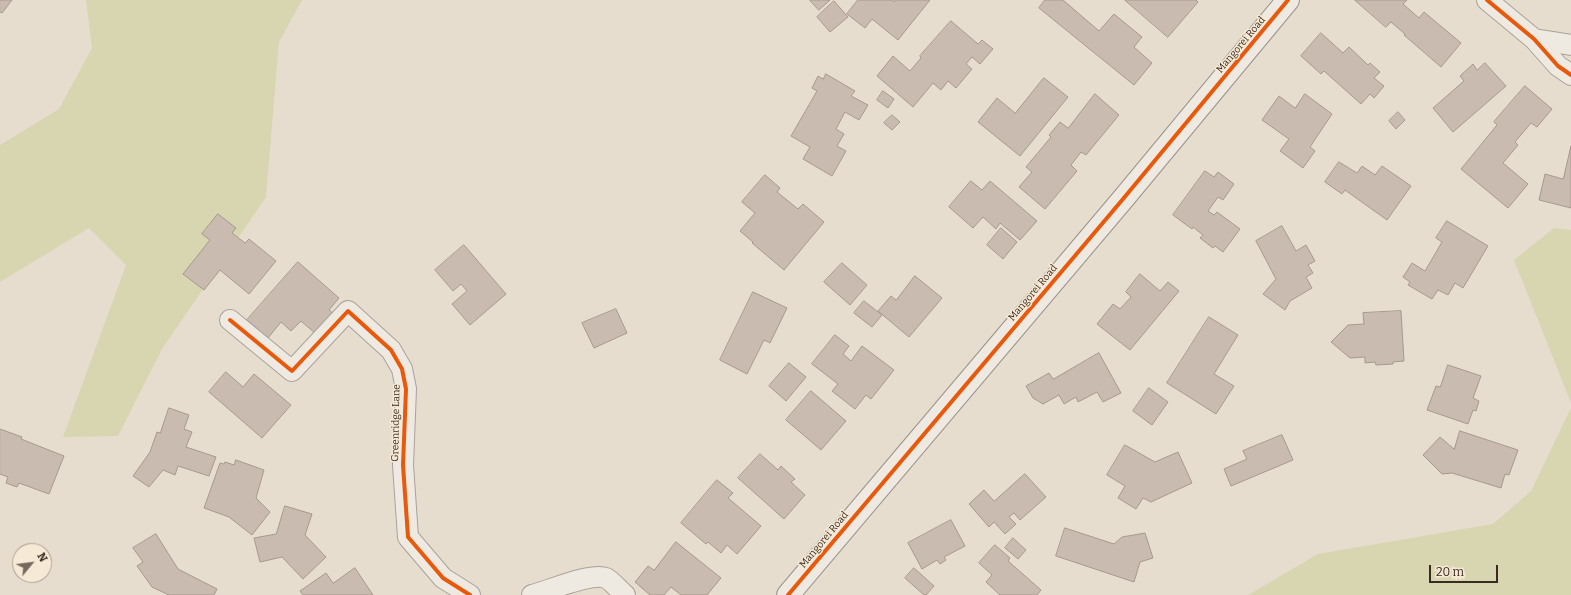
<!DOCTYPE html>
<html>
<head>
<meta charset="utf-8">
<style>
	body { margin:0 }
	#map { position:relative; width:1571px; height:595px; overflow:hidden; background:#e6ddcf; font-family:Bitter,serif }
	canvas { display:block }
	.north { position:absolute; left:12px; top:543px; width:40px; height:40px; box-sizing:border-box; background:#f6ead6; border:1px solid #ab9d8d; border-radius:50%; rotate:61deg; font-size:11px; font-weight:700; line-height:16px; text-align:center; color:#3b2a1f }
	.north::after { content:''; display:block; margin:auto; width:14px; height:18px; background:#77695d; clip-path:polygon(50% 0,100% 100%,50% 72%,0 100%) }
	.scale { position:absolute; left:1429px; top:565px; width:69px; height:18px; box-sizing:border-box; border:2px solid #3b2a1f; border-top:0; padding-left:5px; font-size:12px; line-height:14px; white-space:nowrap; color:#3b2a1f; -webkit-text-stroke:3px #f6ead6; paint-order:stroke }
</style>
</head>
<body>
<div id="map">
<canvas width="1571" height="595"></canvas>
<div class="north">N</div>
<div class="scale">20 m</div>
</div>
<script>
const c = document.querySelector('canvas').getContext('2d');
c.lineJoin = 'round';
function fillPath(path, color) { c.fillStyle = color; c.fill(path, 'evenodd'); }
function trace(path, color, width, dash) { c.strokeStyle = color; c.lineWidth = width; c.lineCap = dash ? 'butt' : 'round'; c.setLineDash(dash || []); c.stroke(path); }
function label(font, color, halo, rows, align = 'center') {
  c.font = font + ' Bitter,serif'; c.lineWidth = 3; c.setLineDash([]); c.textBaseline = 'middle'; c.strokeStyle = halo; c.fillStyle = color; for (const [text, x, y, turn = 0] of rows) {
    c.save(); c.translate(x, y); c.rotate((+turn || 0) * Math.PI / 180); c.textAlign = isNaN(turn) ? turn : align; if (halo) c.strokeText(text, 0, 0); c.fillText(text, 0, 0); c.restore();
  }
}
const green = new Path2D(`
	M 86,0 L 302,0 L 279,42 L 266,197 L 162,349 L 118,436 L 63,437 L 126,265 L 89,228 L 0,282 L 0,145 L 59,109 L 92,48 Z
	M 1554,228 L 1571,230 L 1571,403 L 1514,260 Z
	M 1571,408 L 1571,595 L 1248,595 L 1318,554 L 1493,524 L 1531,491 Z`);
const building = new Path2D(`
	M 0,0 L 12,0 L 2,13 L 0,12 Z
	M 810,0 L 830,0 L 819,10 Z
	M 858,0 L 892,0 L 894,2 L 895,0 L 930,0 L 898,40 L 872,19 L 865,28 L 847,14 Z
	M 1045,0 L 1063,0 L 1099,31 L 1114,14 L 1142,37 L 1134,47 L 1152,63 L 1134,85 L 1039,8 Z
	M 1125,0 L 1196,0 L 1198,2 L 1168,37 Z
	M 1355,0 L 1407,0 L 1403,4 L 1419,18 L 1424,12 L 1461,43 L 1441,67 L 1404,35 L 1405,34 L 1391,22 L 1386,27 Z
	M 834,1 L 848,17 L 830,32 L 817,17 Z
	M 951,21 L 978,44 L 982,40 L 993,49 L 980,64 L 972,57 L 966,64 L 972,69 L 956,88 L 948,81 L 941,90 L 933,83 L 913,107 L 877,76 L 893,56 L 910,71 L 921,58 L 920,56 Z
	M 1321,33 L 1343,53 L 1349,47 L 1368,65 L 1370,63 L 1380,72 L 1374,78 L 1384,86 L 1374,98 L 1370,94 L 1361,104 L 1324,71 L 1321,74 L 1301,56 Z
	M 1485,63 L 1506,86 L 1453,132 L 1433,108 L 1464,81 L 1460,76 L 1473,64 L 1477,70 Z
	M 826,74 L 855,91 L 851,96 L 868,105 L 859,120 L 845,112 L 836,129 L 844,134 L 837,146 L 846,151 L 832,176 L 803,159 L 810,147 L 791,136 L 817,91 L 812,88 L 818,76 L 823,79 Z
	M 1044,78 L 1068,97 L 1020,156 L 978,122 L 997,98 L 1015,113 Z
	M 1525,86 L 1552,109 L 1537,127 L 1531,123 L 1515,142 L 1518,145 L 1503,163 L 1528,184 L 1508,208 L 1461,169 L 1497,125 L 1494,122 Z
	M 883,91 L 894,99 L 888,108 L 877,100 Z
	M 1095,94 L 1119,115 L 1086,155 L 1081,152 L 1071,165 L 1077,171 L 1045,209 L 1019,187 L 1032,172 L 1026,167 L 1051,137 L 1049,135 L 1060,122 L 1068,128 Z
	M 1305,94 L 1332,114 L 1310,147 L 1315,151 L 1303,168 L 1280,151 L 1289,139 L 1262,120 L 1279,96 L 1295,108 Z
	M 1398,112 L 1405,120 L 1396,129 L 1389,121 Z
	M 892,115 L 900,122 L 892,130 L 884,123 Z
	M 1571,146 L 1571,208 L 1539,200 L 1545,174 L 1563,179 Z
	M 1339,162 L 1357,173 L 1362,166 L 1375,175 L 1382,166 L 1411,186 L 1387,220 L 1345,190 L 1342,194 L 1325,182 Z
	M 1205,171 L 1214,177 L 1218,172 L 1234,184 L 1223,200 L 1218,197 L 1208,211 L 1214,215 L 1217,212 L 1240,229 L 1223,252 L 1215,246 L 1213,248 L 1200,238 L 1203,235 L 1193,227 L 1192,229 L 1173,215 Z
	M 765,175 L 780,188 L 777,192 L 798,209 L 803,204 L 824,222 L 784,270 L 752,243 L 753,242 L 740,231 L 755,213 L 742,202 Z
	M 971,181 L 982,190 L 990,181 L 1037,221 L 1020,240 L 1000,223 L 996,229 L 983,217 L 973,228 L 949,207 Z
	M 218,214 L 236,228 L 232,233 L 245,243 L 249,239 L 276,261 L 249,294 L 220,270 L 204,290 L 183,274 L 210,240 L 202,234 Z
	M 1447,221 L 1488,246 L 1463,288 L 1455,283 L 1448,295 L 1438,290 L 1432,299 L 1408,285 L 1410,282 L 1403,277 L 1412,263 L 1425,271 L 1442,242 L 1436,238 Z
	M 1282,226 L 1296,251 L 1306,245 L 1315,261 L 1308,265 L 1313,273 L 1306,277 L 1312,288 L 1290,301 L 1285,310 L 1263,294 L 1276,279 L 1256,241 Z
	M 1001,228 L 1017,242 L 1003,259 L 987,245 Z
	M 464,245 L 506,294 L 470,325 L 452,304 L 467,291 L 461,284 L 453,291 L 435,270 Z
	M 298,262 L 339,298 L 329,310 L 334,314 L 316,334 L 301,321 L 291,331 L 281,322 L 268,338 L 247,320 Z
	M 842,263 L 867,285 L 850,305 L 824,282 Z
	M 1140,274 L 1160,291 L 1168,282 L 1179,291 L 1130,350 L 1097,324 L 1113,304 L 1120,309 L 1131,297 L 1126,292 Z
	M 915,276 L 942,298 L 909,337 L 878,311 L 891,296 L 896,300 Z
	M 753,292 L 787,308 L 770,343 L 764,340 L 747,374 L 720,360 Z
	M 864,301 L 882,315 L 872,327 L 854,313 Z
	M 616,309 L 627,333 L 594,348 L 582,323 Z
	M 1401,311 L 1404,361 L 1393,362 L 1393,364 L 1376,365 L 1375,362 L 1365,363 L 1365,357 L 1350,358 L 1331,342 L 1348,325 L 1364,324 L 1363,313 Z
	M 1209,317 L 1238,335 L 1214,374 L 1234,386 L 1216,414 L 1167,383 Z
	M 835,335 L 849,346 L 843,354 L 851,361 L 862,346 L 894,370 L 871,399 L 866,395 L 855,409 L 832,391 L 838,384 L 812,364 Z
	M 1099,353 L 1121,393 L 1103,402 L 1097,392 L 1078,402 L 1076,397 L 1064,404 L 1059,395 L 1043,404 L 1033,398 L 1026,386 L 1049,373 L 1053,379 Z
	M 789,363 L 806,377 L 786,401 L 769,386 Z
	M 1448,365 L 1481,376 L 1473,398 L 1479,401 L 1476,411 L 1473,410 L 1468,424 L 1427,410 L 1436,386 L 1440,387 Z
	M 226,372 L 243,387 L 254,374 L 291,405 L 262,438 L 209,392 Z
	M 1149,388 L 1168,402 L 1152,425 L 1133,411 Z
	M 811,391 L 846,421 L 821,450 L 786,420 Z
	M 169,408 L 189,415 L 184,429 L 192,432 L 186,447 L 216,457 L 209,476 L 178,466 L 175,475 L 163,470 L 149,487 L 133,476 L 150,452 L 157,432 L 160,433 Z
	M 0,429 L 22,437 L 21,439 L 64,456 L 49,494 L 19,483 L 17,487 L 6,483 L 8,477 L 0,474 Z
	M 1460,431 L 1518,450 L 1509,475 L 1505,474 L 1501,488 L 1452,473 L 1442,474 L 1423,455 L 1440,437 L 1454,449 Z
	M 1282,435 L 1293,460 L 1231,486 L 1224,469 L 1247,459 L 1243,451 Z
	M 1125,445 L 1155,462 L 1178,452 L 1192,483 L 1151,502 L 1143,498 L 1136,509 L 1118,498 L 1125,486 L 1107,475 Z
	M 760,454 L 778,470 L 781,466 L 795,479 L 791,482 L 805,495 L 784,519 L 738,478 Z
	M 236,460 L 264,470 L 256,498 L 270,512 L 252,535 L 229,517 L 204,508 L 220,463 L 224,464 L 225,462 L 234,465 Z
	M 1025,474 L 1046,497 L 1020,520 L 1014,513 L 1009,517 L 1016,524 L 1005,534 L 994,522 L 989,527 L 969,504 L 984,490 L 994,501 Z
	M 717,480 L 733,493 L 728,498 L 761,526 L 737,554 L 727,545 L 721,553 L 708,542 L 706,544 L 681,523 Z
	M 285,506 L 312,514 L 305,535 L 326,557 L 303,579 L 282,557 L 260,562 L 254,538 L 276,534 Z
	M 951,520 L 965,546 L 944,557 L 946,560 L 940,564 L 937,560 L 922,569 L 908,543 Z
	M 1065,528 L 1114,544 L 1122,537 L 1145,533 L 1153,558 L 1140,562 L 1134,582 L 1056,556 Z
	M 156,534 L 178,569 L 217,589 L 214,595 L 169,595 L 152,587 L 137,566 L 143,562 L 133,548 Z
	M 1013,538 L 1026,550 L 1018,559 L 1005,548 Z
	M 676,542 L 721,578 L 707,595 L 681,595 L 671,587 L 664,595 L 650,595 L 635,582 L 648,566 L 654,570 Z
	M 995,545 L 1010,558 L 1008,561 L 1041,590 L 1037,595 L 1000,595 L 986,582 L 992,575 L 979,563 Z
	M 355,568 L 373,595 L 303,595 L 300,591 L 326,573 L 333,583 Z
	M 914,568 L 934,586 L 926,595 L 924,595 L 905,578 Z`);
const street = new Path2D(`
	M 1487,0 L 1534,39 L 1558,66 L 1571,75
	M 1534,39 L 1571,45
	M 230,320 L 292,371 L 348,311 L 391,350 L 402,369 L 406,389 L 403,465 L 408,537 L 443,578 L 470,595
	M 532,595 C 548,591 592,572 606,578 C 612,581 619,590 625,595`);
const secondary = new Path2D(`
	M 788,595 L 1123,199 L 1288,0`);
const cycleway = new Path2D(`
	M 1487,0 L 1534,39 L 1558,66 L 1571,75
	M 230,320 L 292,371 L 348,311 L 391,350 L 402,369 L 406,389 L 403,465 L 408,537 L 443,578 L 470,595
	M 788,595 L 1123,199 L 1288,0`);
const streetNames = [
	["Mangorei Road",1241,45,-50],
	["Mangorei Road",1033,293,-50],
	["Greenridge Lane",396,423,-89],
	["Mangorei Road",824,540,-50]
];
fillPath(green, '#d8d5b1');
fillPath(building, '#cabbb0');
trace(building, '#a7988e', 1);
trace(street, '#aba298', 22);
trace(secondary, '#9b9288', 24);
trace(street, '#eee9e1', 20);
trace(secondary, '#eee9e1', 22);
trace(cycleway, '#e8590c', 4);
label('10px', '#3b2a1f', '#f6ead6', streetNames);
</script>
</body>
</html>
